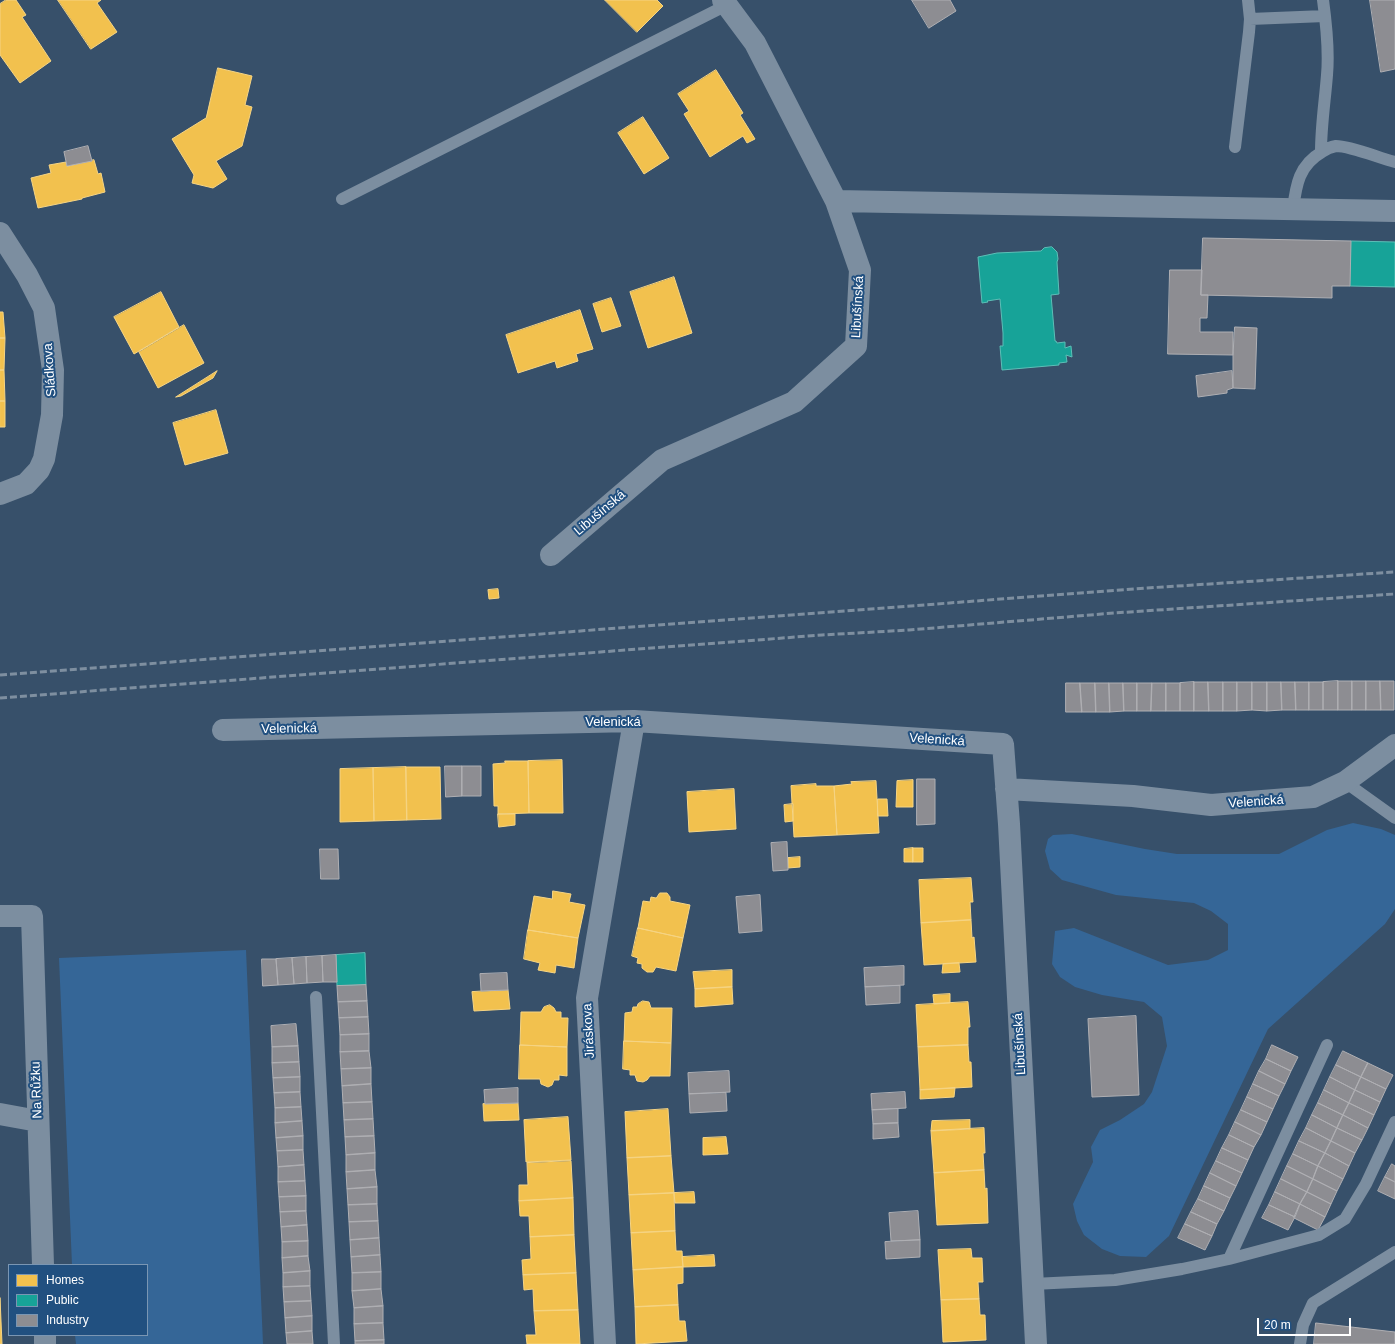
<!DOCTYPE html>
<html>
<head>
<meta charset="utf-8">
<style>
	body { margin:0 }
	#map { position:relative; width:1395px; height:1344px; overflow:hidden; background:#37506a; font-family:Arial,sans-serif }
	canvas { display:block }
	.legend { position:absolute; left:8px; top:1264px; width:140px; height:72px; box-sizing:border-box; background:#215080; border:1px solid #7a96b3; margin:0; padding:5px 7px; list-style:none; font-size:12px; color:#fff }
	.legend li { display:flex; align-items:center; gap:8px; height:20px }
	.legend b { width:20px; border:1px solid #7a96b3 }
	.scale { position:absolute; left:1257px; top:1318px; width:94px; height:18px; box-sizing:border-box; border:2px solid #fff; border-top:0; padding-left:5px; font-size:12px; line-height:14px; white-space:nowrap; color:#fff; -webkit-text-stroke:3px #215080; paint-order:stroke }
</style>
</head>
<body>
<div id="map">
<canvas width="1395" height="1344"></canvas>
<ul class="legend">
<li><b style="height:11px;background:#f2c14e"></b>Homes</li>
<li><b style="height:11px;background:#17a398"></b>Public</li>
<li><b style="height:11px;background:#8d8d92"></b>Industry</li>
</ul>
<div class="scale">20 m</div>
</div>
<script>
const c = document.querySelector('canvas').getContext('2d');
c.lineJoin = 'round';
function fillPath(path, color) { c.fillStyle = color; c.fill(path, 'evenodd'); }
function trace(path, color, width, dash) { c.strokeStyle = color; c.lineWidth = width; c.lineCap = dash ? 'butt' : 'round'; c.setLineDash(dash || []); c.stroke(path); }
function label(font, color, halo, rows, align = 'center') {
  c.font = font + ' Arial,sans-serif'; c.lineWidth = 4; c.setLineDash([]); c.textBaseline = 'middle'; c.strokeStyle = halo; c.fillStyle = color; for (const [text, x, y, turn = 0] of rows) {
    c.save(); c.translate(x, y); c.rotate((+turn || 0) * Math.PI / 180); c.textAlign = isNaN(turn) ? turn : align; if (halo) c.strokeText(text, 0, 0); c.fillText(text, 0, 0); c.restore();
  }
}
const green = new Path2D(`
	M 1353,823 L 1381,829 L 1395,835 L 1395,909 L 1385,924 L 1268,1029 L 1169,1236 L 1146,1257 L 1120,1256 L 1102,1249 L 1084,1235 L 1077,1221 L 1073,1204 L 1081,1187 L 1093,1162 L 1091,1147 L 1100,1130 L 1120,1120 L 1144,1104 L 1152,1092 L 1167,1046 L 1162,1017 L 1144,1002 L 1102,995 L 1075,987 L 1060,977 L 1052,964 L 1055,931 L 1074,928 L 1168,965 L 1208,960 L 1228,950 L 1228,924 L 1211,911 L 1194,903 L 1116,895 L 1062,880 L 1050,869 L 1045,851 L 1048,839 L 1053,835 L 1072,834 L 1145,849 L 1177,854 L 1279,854 L 1327,830 Z
	M 246,950 L 263,1344 L 76,1344 L 75,1335 L 147,1335 L 147,1265 L 72,1265 L 59,958 Z`);
const homes = new Path2D(`
	M 6,0 L 16,0 L 26,15 L 22,17 L 51,61 L 20,83 L 0,55 L 0,4 Z
	M 58,0 L 101,0 L 97,3 L 117,32 L 91,49 Z
	M 605,0 L 657,0 L 663,6 L 637,32 Z
	M 218,68 L 252,76 L 245,105 L 252,107 L 242,146 L 216,161 L 227,179 L 213,188 L 192,183 L 194,175 L 172,139 L 206,118 Z
	M 716,70 L 743,113 L 740,115 L 755,139 L 747,143 L 743,136 L 710,157 L 684,114 L 689,111 L 678,94 Z
	M 643,117 L 669,158 L 644,174 L 618,133 Z
	M 94,160 L 98,174 L 101,173 L 105,192 L 82,198 L 82,199 L 38,208 L 31,178 L 51,173 L 49,165 L 66,162 L 67,166 Z
	M 674,277 L 692,333 L 648,348 L 630,292 Z
	M 161,292 L 179,327 L 134,354 L 114,317 Z
	M 611,298 L 621,326 L 602,332 L 593,304 Z
	M 580,310 L 593,349 L 576,354 L 578,361 L 557,368 L 555,361 L 518,373 L 506,335 Z
	M 0,312 L 3,312 L 5,338 L 0,338 Z
	M 184,325 L 204,363 L 158,388 L 139,352 Z
	M 0,338 L 5,338 L 4,370 L 0,370 Z
	M 0,370 L 4,370 L 5,401 L 0,401 Z
	M 217,371 L 213,378 L 181,396 L 176,397 Z
	M 0,401 L 5,401 L 5,427 L 0,427 Z
	M 216,410 L 228,453 L 185,465 L 173,423 Z
	M 498,589 L 499,598 L 489,599 L 488,590 Z
	M 562,760 L 563,813 L 529,813 L 528,761 Z
	M 505,761 L 528,761 L 529,813 L 498,814 L 498,806 L 494,806 L 493,764 L 505,763 Z
	M 406,767 L 407,820 L 374,821 L 373,768 Z
	M 406,767 L 440,767 L 441,819 L 407,820 Z
	M 373,768 L 374,821 L 340,822 L 340,769 Z
	M 913,780 L 913,807 L 896,807 L 897,781 Z
	M 876,781 L 879,833 L 837,835 L 834,786 L 852,784 L 851,782 Z
	M 816,784 L 816,786 L 834,786 L 837,835 L 794,837 L 791,786 Z
	M 734,789 L 736,829 L 689,832 L 687,792 Z
	M 878,799 L 887,799 L 888,816 L 878,816 Z
	M 793,804 L 793,821 L 785,822 L 784,805 Z
	M 498,814 L 515,814 L 515,825 L 499,827 Z
	M 913,848 L 923,848 L 923,862 L 913,862 Z
	M 913,848 L 913,862 L 904,862 L 904,849 Z
	M 800,857 L 800,867 L 788,868 L 788,858 Z
	M 971,878 L 973,902 L 970,902 L 971,920 L 921,923 L 919,880 Z
	M 553,891 L 571,894 L 569,902 L 585,905 L 578,938 L 528,930 L 534,896 L 552,899 Z
	M 660,893 L 667,893 L 670,897 L 670,901 L 690,905 L 683,938 L 638,928 L 643,901 L 650,902 L 651,897 L 656,898 Z
	M 971,920 L 972,938 L 974,937 L 976,962 L 924,965 L 921,923 Z
	M 638,928 L 683,938 L 676,971 L 656,967 L 653,972 L 647,972 L 642,968 L 642,964 L 637,963 L 638,958 L 632,956 Z
	M 528,930 L 578,938 L 574,968 L 556,965 L 555,973 L 538,970 L 540,963 L 524,959 Z
	M 959,963 L 960,972 L 942,973 L 943,964 Z
	M 732,970 L 732,987 L 695,989 L 693,972 Z
	M 732,987 L 733,1004 L 695,1007 L 695,989 Z
	M 508,990 L 510,1009 L 474,1011 L 472,992 Z
	M 950,994 L 950,1003 L 934,1004 L 933,995 Z
	M 643,1001 L 649,1002 L 651,1008 L 672,1008 L 671,1043 L 624,1041 L 625,1013 L 632,1012 L 633,1007 L 637,1007 L 638,1004 Z
	M 968,1002 L 970,1027 L 968,1027 L 968,1045 L 918,1047 L 916,1005 Z
	M 550,1005 L 554,1008 L 556,1012 L 561,1012 L 561,1018 L 568,1018 L 567,1047 L 520,1045 L 521,1012 L 541,1012 L 544,1007 Z
	M 624,1041 L 671,1043 L 670,1076 L 650,1076 L 647,1080 L 643,1082 L 637,1081 L 635,1075 L 630,1075 L 630,1070 L 623,1069 Z
	M 520,1045 L 567,1047 L 567,1076 L 559,1075 L 559,1080 L 554,1080 L 552,1085 L 548,1087 L 541,1084 L 540,1079 L 519,1079 Z
	M 968,1045 L 969,1062 L 971,1062 L 972,1087 L 920,1090 L 918,1047 Z
	M 955,1088 L 954,1097 L 920,1099 L 920,1090 Z
	M 518,1103 L 519,1120 L 484,1121 L 483,1104 Z
	M 668,1109 L 671,1156 L 627,1158 L 625,1112 Z
	M 568,1117 L 571,1160 L 526,1162 L 524,1120 Z
	M 970,1120 L 970,1129 L 931,1131 L 932,1121 Z
	M 984,1128 L 985,1153 L 983,1153 L 984,1170 L 934,1173 L 931,1131 Z
	M 726,1137 L 728,1154 L 703,1155 L 703,1138 Z
	M 671,1156 L 674,1193 L 629,1195 L 627,1158 Z
	M 571,1161 L 573,1198 L 519,1201 L 519,1185 L 528,1185 L 527,1163 Z
	M 984,1170 L 985,1189 L 987,1188 L 988,1223 L 937,1225 L 934,1173 Z
	M 694,1192 L 695,1203 L 675,1203 L 674,1193 Z
	M 674,1193 L 675,1231 L 631,1233 L 629,1195 Z
	M 573,1198 L 574,1235 L 530,1237 L 529,1216 L 520,1216 L 519,1201 Z
	M 675,1231 L 676,1251 L 682,1251 L 683,1267 L 633,1270 L 631,1233 Z
	M 574,1235 L 576,1273 L 523,1275 L 522,1260 L 531,1259 L 530,1237 Z
	M 971,1249 L 972,1258 L 982,1258 L 983,1282 L 978,1282 L 979,1299 L 941,1300 L 938,1250 Z
	M 714,1255 L 715,1266 L 683,1267 L 682,1257 Z
	M 683,1267 L 683,1283 L 677,1284 L 678,1305 L 635,1307 L 633,1270 Z
	M 576,1273 L 578,1310 L 534,1311 L 533,1289 L 524,1290 L 523,1275 Z
	M 0,1298 L 2,1344 L 0,1344 Z
	M 979,1299 L 980,1315 L 985,1315 L 986,1340 L 943,1342 L 941,1300 Z
	M 678,1305 L 679,1321 L 685,1321 L 687,1341 L 636,1344 L 635,1307 Z
	M 578,1310 L 580,1344 L 527,1344 L 526,1335 L 536,1335 L 534,1311 Z`);
const public = new Path2D(`
	M 1351,241 L 1395,242 L 1395,287 L 1350,286 Z
	M 1052,247 L 1057,252 L 1058,259 L 1057,262 L 1059,294 L 1051,295 L 1055,341 L 1056,341 L 1057,343 L 1065,342 L 1065,348 L 1071,346 L 1072,357 L 1066,355 L 1067,362 L 1059,363 L 1059,365 L 1002,370 L 1000,346 L 1003,346 L 1003,333 L 1000,299 L 987,301 L 988,302 L 982,303 L 978,257 L 997,253 L 1041,251 L 1044,248 Z
	M 365,953 L 366,985 L 337,986 L 336,955 Z`);
const industry = new Path2D(`
	M 912,0 L 950,0 L 956,11 L 929,28 Z
	M 1370,0 L 1395,0 L 1395,69 L 1381,72 Z
	M 88,146 L 92,161 L 67,166 L 64,152 Z
	M 1203,238 L 1351,241 L 1350,286 L 1332,286 L 1332,298 L 1201,295 Z
	M 1170,270 L 1202,270 L 1201,295 L 1208,295 L 1207,318 L 1200,318 L 1200,332 L 1233,332 L 1233,355 L 1168,354 Z
	M 1235,327 L 1257,328 L 1255,389 L 1233,388 L 1233,355 Z
	M 1232,371 L 1233,388 L 1227,390 L 1227,393 L 1198,397 L 1196,376 Z
	M 1338,681 L 1338,710 L 1323,710 L 1323,682 Z
	M 1338,681 L 1352,681 L 1352,710 L 1338,710 Z
	M 1352,681 L 1366,681 L 1366,710 L 1352,710 Z
	M 1366,681 L 1380,681 L 1381,710 L 1366,710 Z
	M 1380,681 L 1394,681 L 1394,710 L 1381,710 Z
	M 1194,682 L 1208,682 L 1209,711 L 1194,711 Z
	M 1194,682 L 1194,711 L 1180,711 L 1180,683 Z
	M 1208,682 L 1223,682 L 1223,711 L 1209,711 Z
	M 1223,682 L 1237,682 L 1237,711 L 1223,711 Z
	M 1237,682 L 1252,682 L 1252,710 L 1237,711 Z
	M 1252,682 L 1267,682 L 1267,711 L 1252,710 Z
	M 1267,682 L 1281,682 L 1282,710 L 1267,711 Z
	M 1281,682 L 1295,682 L 1296,710 L 1282,710 Z
	M 1295,682 L 1309,682 L 1309,710 L 1296,710 Z
	M 1309,682 L 1323,682 L 1323,710 L 1309,710 Z
	M 1066,683 L 1080,683 L 1082,712 L 1066,712 Z
	M 1080,683 L 1095,683 L 1096,712 L 1082,712 Z
	M 1095,683 L 1109,683 L 1110,712 L 1096,712 Z
	M 1109,683 L 1123,683 L 1124,711 L 1110,712 Z
	M 1123,683 L 1137,683 L 1137,711 L 1124,711 Z
	M 1137,683 L 1152,683 L 1151,711 L 1137,711 Z
	M 1152,683 L 1166,683 L 1166,711 L 1151,711 Z
	M 1166,683 L 1180,683 L 1180,711 L 1166,711 Z
	M 445,766 L 462,766 L 462,796 L 446,797 Z
	M 462,766 L 481,766 L 481,796 L 462,796 Z
	M 917,779 L 935,779 L 935,824 L 917,825 Z
	M 787,842 L 788,870 L 773,871 L 771,843 Z
	M 320,849 L 338,849 L 339,879 L 321,879 Z
	M 760,895 L 762,931 L 739,933 L 736,897 Z
	M 336,955 L 337,982 L 323,982 L 322,956 Z
	M 322,956 L 323,982 L 307,983 L 306,957 Z
	M 306,957 L 307,983 L 294,984 L 292,958 Z
	M 292,958 L 294,984 L 278,985 L 276,959 Z
	M 262,959 L 276,959 L 278,985 L 263,986 Z
	M 904,966 L 904,985 L 865,987 L 864,968 Z
	M 507,973 L 508,990 L 481,991 L 480,974 Z
	M 366,985 L 367,1001 L 338,1002 L 337,986 Z
	M 900,986 L 900,1003 L 866,1005 L 865,987 Z
	M 367,1001 L 368,1017 L 339,1018 L 338,1002 Z
	M 1136,1016 L 1139,1095 L 1092,1097 L 1088,1019 Z
	M 368,1017 L 369,1034 L 340,1035 L 339,1018 Z
	M 296,1024 L 298,1046 L 272,1047 L 271,1026 Z
	M 369,1034 L 369,1051 L 340,1052 L 340,1035 Z
	M 1272,1045 L 1298,1057 L 1291,1071 L 1266,1059 Z
	M 298,1046 L 299,1062 L 272,1063 L 272,1047 Z
	M 369,1051 L 371,1068 L 341,1069 L 340,1052 Z
	M 1343,1051 L 1368,1063 L 1361,1077 L 1336,1065 Z
	M 1266,1059 L 1291,1071 L 1285,1084 L 1259,1071 Z
	M 299,1062 L 300,1077 L 273,1078 L 272,1063 Z
	M 1368,1063 L 1393,1075 L 1386,1089 L 1361,1077 Z
	M 1336,1065 L 1361,1077 L 1355,1090 L 1330,1077 Z
	M 371,1068 L 371,1084 L 342,1086 L 341,1069 Z
	M 729,1071 L 730,1092 L 689,1094 L 688,1073 Z
	M 1259,1071 L 1285,1084 L 1279,1096 L 1253,1084 Z
	M 300,1077 L 300,1092 L 274,1093 L 273,1078 Z
	M 1330,1077 L 1355,1090 L 1349,1103 L 1324,1090 Z
	M 1361,1077 L 1386,1089 L 1380,1102 L 1355,1090 Z
	M 371,1084 L 372,1102 L 343,1103 L 342,1086 Z
	M 1253,1084 L 1279,1096 L 1273,1109 L 1247,1097 Z
	M 518,1088 L 518,1103 L 485,1104 L 484,1090 Z
	M 1324,1090 L 1349,1103 L 1343,1115 L 1318,1103 Z
	M 1355,1090 L 1380,1102 L 1374,1115 L 1349,1103 Z
	M 300,1092 L 301,1107 L 275,1108 L 274,1093 Z
	M 905,1092 L 906,1108 L 872,1110 L 871,1094 Z
	M 726,1093 L 727,1111 L 690,1113 L 689,1094 Z
	M 1247,1097 L 1273,1109 L 1267,1122 L 1241,1110 Z
	M 372,1102 L 373,1119 L 344,1120 L 343,1103 Z
	M 1318,1103 L 1343,1115 L 1337,1128 L 1312,1115 Z
	M 1349,1103 L 1374,1115 L 1368,1128 L 1343,1115 Z
	M 301,1107 L 302,1121 L 275,1123 L 275,1108 Z
	M 898,1109 L 898,1123 L 873,1124 L 872,1110 Z
	M 1241,1110 L 1267,1122 L 1261,1135 L 1235,1122 Z
	M 1312,1115 L 1337,1128 L 1331,1141 L 1306,1128 Z
	M 1343,1115 L 1368,1128 L 1362,1140 L 1337,1128 Z
	M 373,1119 L 374,1136 L 345,1137 L 344,1120 Z
	M 302,1121 L 303,1136 L 276,1138 L 275,1123 Z
	M 1235,1122 L 1261,1135 L 1254,1147 L 1229,1135 Z
	M 898,1123 L 899,1137 L 873,1139 L 873,1124 Z
	M 1306,1128 L 1331,1141 L 1325,1153 L 1299,1141 Z
	M 1337,1128 L 1362,1140 L 1355,1153 L 1331,1141 Z
	M 1229,1135 L 1254,1147 L 1248,1160 L 1222,1148 Z
	M 303,1136 L 303,1150 L 277,1151 L 276,1138 Z
	M 374,1136 L 375,1153 L 346,1155 L 345,1137 Z
	M 1299,1141 L 1325,1153 L 1318,1166 L 1293,1154 Z
	M 1331,1141 L 1355,1153 L 1349,1166 L 1325,1153 Z
	M 1222,1148 L 1248,1160 L 1242,1173 L 1216,1161 Z
	M 303,1150 L 304,1165 L 278,1167 L 277,1151 Z
	M 375,1153 L 375,1170 L 346,1172 L 346,1155 Z
	M 1325,1153 L 1349,1166 L 1343,1179 L 1318,1166 Z
	M 1293,1154 L 1318,1166 L 1313,1179 L 1287,1166 Z
	M 1216,1161 L 1242,1173 L 1236,1186 L 1210,1173 Z
	M 1392,1164 L 1395,1166 L 1395,1182 L 1385,1177 Z
	M 304,1165 L 305,1181 L 278,1182 L 278,1167 Z
	M 1287,1166 L 1313,1179 L 1307,1192 L 1281,1179 Z
	M 1318,1166 L 1343,1179 L 1337,1191 L 1313,1179 Z
	M 375,1170 L 377,1187 L 347,1189 L 346,1172 Z
	M 1210,1173 L 1236,1186 L 1230,1198 L 1204,1186 Z
	M 1385,1177 L 1395,1182 L 1395,1199 L 1378,1191 Z
	M 1281,1179 L 1307,1192 L 1300,1204 L 1275,1192 Z
	M 1313,1179 L 1337,1191 L 1331,1204 L 1307,1192 Z
	M 305,1181 L 306,1196 L 279,1197 L 278,1182 Z
	M 1204,1186 L 1230,1198 L 1224,1211 L 1198,1199 Z
	M 377,1187 L 377,1204 L 348,1205 L 347,1189 Z
	M 1275,1192 L 1300,1204 L 1295,1217 L 1269,1205 Z
	M 1307,1192 L 1331,1204 L 1325,1217 L 1300,1204 Z
	M 306,1196 L 306,1211 L 280,1212 L 279,1197 Z
	M 1198,1199 L 1224,1211 L 1217,1224 L 1191,1212 Z
	M 377,1204 L 378,1221 L 349,1222 L 348,1205 Z
	M 1300,1204 L 1325,1217 L 1318,1230 L 1294,1218 Z
	M 1269,1205 L 1295,1217 L 1288,1230 L 1262,1218 Z
	M 306,1211 L 307,1225 L 281,1227 L 280,1212 Z
	M 918,1211 L 920,1240 L 891,1241 L 889,1213 Z
	M 1191,1212 L 1217,1224 L 1212,1236 L 1185,1224 Z
	M 378,1221 L 379,1238 L 350,1240 L 349,1222 Z
	M 1185,1224 L 1212,1236 L 1205,1250 L 1178,1238 Z
	M 307,1225 L 308,1241 L 282,1242 L 281,1227 Z
	M 379,1238 L 380,1255 L 351,1257 L 350,1240 Z
	M 920,1240 L 920,1257 L 886,1259 L 885,1242 Z
	M 308,1241 L 308,1256 L 282,1258 L 282,1242 Z
	M 380,1255 L 381,1272 L 352,1273 L 351,1257 Z
	M 308,1256 L 310,1271 L 283,1273 L 282,1258 Z
	M 310,1271 L 310,1286 L 283,1287 L 283,1273 Z
	M 381,1272 L 381,1289 L 352,1291 L 352,1273 Z
	M 310,1286 L 311,1301 L 284,1302 L 283,1287 Z
	M 381,1289 L 383,1306 L 354,1308 L 352,1291 Z
	M 311,1301 L 312,1316 L 285,1318 L 284,1302 Z
	M 383,1306 L 383,1323 L 354,1324 L 354,1308 Z
	M 312,1316 L 312,1331 L 286,1333 L 285,1318 Z
	M 383,1323 L 384,1340 L 355,1341 L 354,1324 Z
	M 1316,1323 L 1395,1332 L 1395,1344 L 1314,1344 Z
	M 312,1331 L 313,1344 L 287,1344 L 286,1333 Z
	M 384,1340 L 384,1344 L 355,1344 L 355,1341 Z`);
const lane = new Path2D(`
	M 1250,19 L 1325,16
	M 1235,147 L 1249,32 L 1250,19 L 1248,0
	M 1321,152 C 1321,125 1325,101 1327,75 C 1329,53 1326,22 1323,0
	M 342,199 L 727,5
	M 1293,209 C 1296,185 1299,165 1322,152 C 1326,149 1330,147 1336,146 C 1351,146 1379,158 1395,162
	M 1345,782 L 1395,818
	M 316,997 L 334,1344
	M 1229,1259 L 1327,1045
	M 1033,1284 L 1115,1280 L 1182,1269 L 1229,1259 L 1319,1235 L 1345,1219 L 1366,1184 L 1395,1122
	M 1300,1344 L 1303,1325 L 1313,1303 L 1395,1252`);
const street = new Path2D(`
	M 836,201 L 1395,211
	M 0,233 L 27,275 L 44,308 L 53,370 L 52,415 L 44,459 L 39,470 L 26,484 L 0,494
	M 551,555 L 662,460 L 794,402 L 856,346 L 860,270 L 836,201 L 755,43 L 723,0
	M 223,730 L 634,721 L 1003,744 L 1009,824 L 1036,1344
	M 1006,789 L 1133,796 L 1211,805 L 1313,797 L 1345,782 L 1395,745
	M 0,916 L 32,916 L 43,1265
	M 0,1114 L 38,1121
	M 45,1335 L 45,1344
	M 605,1344 L 587,998 L 634,721`);
const rail = new Path2D(`
	M 0,675 L 1147,588 L 1395,572
	M 0,698 L 822,635 L 909,630 L 1114,613 L 1395,594`);
const streetNames = [
	["Libušínská",858,307,-87],
	["Sládkova",50,370,-94],
	["Libušínská",600,513,-40],
	["Velenická",613,722],
	["Velenická",289,729,-1],
	["Velenická",937,740,4],
	["Velenická",1256,802,-4],
	["Jiráskova",589,1031,-93],
	["Libušínská",1020,1044,-93],
	["Na Růžku",37,1090,-92]
];
fillPath(green, '#356697');
fillPath(homes, '#f2c14e');
trace(homes, '#f6d483', 1);
fillPath(public, '#17a398');
trace(public, '#5dbfb7', 1);
fillPath(industry, '#8d8d92');
trace(industry, '#afafb3', 1);
trace(lane, '#7c8ea0', 12);
trace(street, '#7c8ea0', 22);
trace(rail, '#7e8fa0', 3, [7, 3]);
label('13px', '#fff', '#215080', streetNames);
</script>
</body>
</html>
